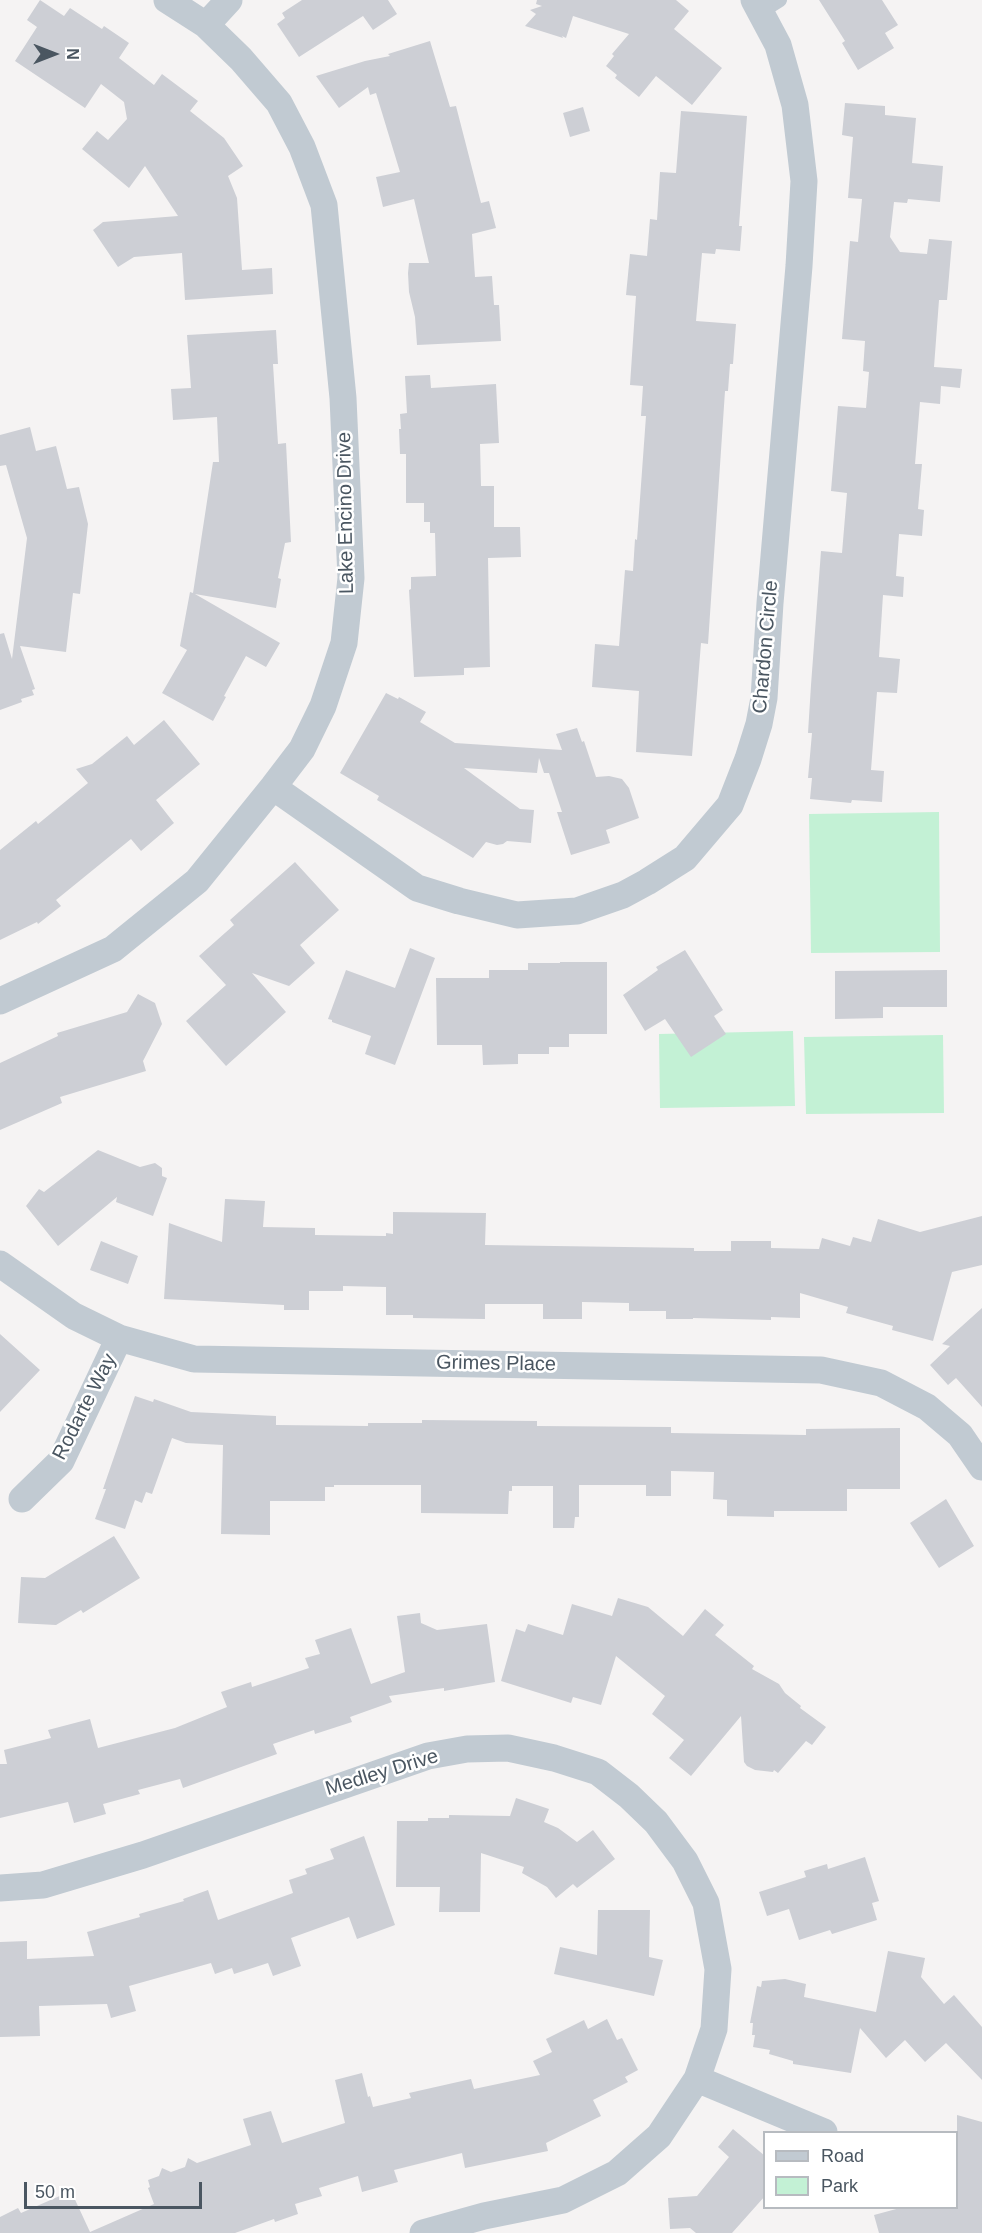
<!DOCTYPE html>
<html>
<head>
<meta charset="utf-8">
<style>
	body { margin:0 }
	#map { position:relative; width:982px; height:2233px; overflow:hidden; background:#f5f3f3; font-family:Arial,sans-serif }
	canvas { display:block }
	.legend { position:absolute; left:763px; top:2131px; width:195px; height:78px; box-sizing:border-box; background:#fff; border:2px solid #b7bbc0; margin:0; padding:8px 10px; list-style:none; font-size:18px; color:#4a5661 }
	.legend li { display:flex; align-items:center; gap:12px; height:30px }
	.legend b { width:30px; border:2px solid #b7bbc0 }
	.north { position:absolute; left:24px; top:24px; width:60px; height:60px; -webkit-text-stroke:4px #fff; paint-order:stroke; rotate:90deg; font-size:16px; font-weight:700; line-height:24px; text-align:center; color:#4a5661 }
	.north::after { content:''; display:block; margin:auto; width:21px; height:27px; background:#4a5661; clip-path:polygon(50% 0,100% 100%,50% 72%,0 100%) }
	.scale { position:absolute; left:24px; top:2182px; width:178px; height:27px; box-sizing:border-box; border:3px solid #4a5661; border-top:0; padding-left:8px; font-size:18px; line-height:21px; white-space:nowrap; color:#4a5661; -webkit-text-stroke:4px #fff; paint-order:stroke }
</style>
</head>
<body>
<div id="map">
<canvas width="982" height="2233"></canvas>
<ul class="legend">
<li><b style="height:8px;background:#c1cad2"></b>Road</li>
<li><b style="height:16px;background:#c3f1d5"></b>Park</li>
</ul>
<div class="north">N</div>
<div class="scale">50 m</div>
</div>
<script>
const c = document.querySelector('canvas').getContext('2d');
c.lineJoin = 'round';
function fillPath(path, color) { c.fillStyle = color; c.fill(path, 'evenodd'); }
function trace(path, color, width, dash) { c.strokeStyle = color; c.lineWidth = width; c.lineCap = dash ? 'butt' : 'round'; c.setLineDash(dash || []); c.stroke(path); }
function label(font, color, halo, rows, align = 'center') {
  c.font = font + ' Arial,sans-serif'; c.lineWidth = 5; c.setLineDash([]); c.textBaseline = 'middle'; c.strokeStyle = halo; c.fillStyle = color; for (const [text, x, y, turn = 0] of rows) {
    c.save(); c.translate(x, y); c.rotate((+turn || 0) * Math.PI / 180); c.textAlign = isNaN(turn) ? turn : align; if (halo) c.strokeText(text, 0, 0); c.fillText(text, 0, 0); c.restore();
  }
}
const green = new Path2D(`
	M 939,812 L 940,952 L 811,953 L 809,814 Z
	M 793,1031 L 795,1106 L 660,1108 L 659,1034 Z
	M 943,1035 L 944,1113 L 806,1114 L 804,1037 Z`);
const building = new Path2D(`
	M 40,0 L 64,16 L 70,8 L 102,29 L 104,26 L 129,43 L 119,58 L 154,85 L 162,74 L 198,101 L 190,111 L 224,138 L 243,166 L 228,176 L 237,198 L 242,270 L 272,268 L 273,294 L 185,300 L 182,253 L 134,257 L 118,267 L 93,230 L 103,222 L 178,216 L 145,166 L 129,188 L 82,149 L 97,131 L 108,140 L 127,119 L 124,102 L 101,84 L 85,108 L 15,61 L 37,27 L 27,20 Z
	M 302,0 L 388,0 L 397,14 L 373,30 L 363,16 L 299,57 L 277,24 L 285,18 L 282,13 Z
	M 537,0 L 676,0 L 689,11 L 674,29 L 722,68 L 692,105 L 656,76 L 639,97 L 615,78 L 617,75 L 606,66 L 614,56 L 612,54 L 629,34 L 573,16 L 566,38 L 562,36 L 563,38 L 525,26 L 536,14 L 530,10 L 542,6 L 536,4 Z
	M 819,0 L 882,0 L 898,25 L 885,33 L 894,48 L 858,70 L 842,43 L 845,41 Z
	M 430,41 L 450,107 L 456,106 L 481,203 L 489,201 L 496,228 L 472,234 L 475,277 L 492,276 L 494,305 L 499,305 L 501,341 L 417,345 L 415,317 L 409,292 L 408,273 L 409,263 L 429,263 L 414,199 L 383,207 L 376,177 L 400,172 L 376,93 L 370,95 L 368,87 L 339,108 L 316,76 L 365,61 L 390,56 L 388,54 Z
	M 845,103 L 885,106 L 885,115 L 916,118 L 912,163 L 943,166 L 940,202 L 908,199 L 907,203 L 894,202 L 890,237 L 900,252 L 927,254 L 929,239 L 952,241 L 947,300 L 939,300 L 934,367 L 962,369 L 960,388 L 941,386 L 940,404 L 920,402 L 915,464 L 922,464 L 918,509 L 924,510 L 922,536 L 899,534 L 896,576 L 904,577 L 903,597 L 883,595 L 879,657 L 900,659 L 897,693 L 877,692 L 871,770 L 884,771 L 882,802 L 852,800 L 851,803 L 810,799 L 812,778 L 808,778 L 812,733 L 808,733 L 811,685 L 821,551 L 842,553 L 847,493 L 831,491 L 838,406 L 866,408 L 869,372 L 863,371 L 865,341 L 842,339 L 850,241 L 858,242 L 862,199 L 848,198 L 853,137 L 842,135 Z
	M 583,107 L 590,131 L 570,137 L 563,113 Z
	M 681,111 L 747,116 L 739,226 L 742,226 L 740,251 L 716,249 L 715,254 L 702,253 L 696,321 L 736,324 L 733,364 L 730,364 L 728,391 L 725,391 L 708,644 L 701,643 L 692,756 L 636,752 L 639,691 L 592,687 L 595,644 L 619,646 L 625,570 L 633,571 L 635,539 L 637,540 L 646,416 L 641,416 L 643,386 L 630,385 L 636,296 L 626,295 L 630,254 L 647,256 L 650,219 L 657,220 L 660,172 L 676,173 Z
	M 276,330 L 278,364 L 273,364 L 278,444 L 286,443 L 291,542 L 285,543 L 278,578 L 281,579 L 276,608 L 195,594 L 280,643 L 266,667 L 246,656 L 224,696 L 226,697 L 213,721 L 162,693 L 187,650 L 180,646 L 190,592 L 193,593 L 213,462 L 219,462 L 217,417 L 173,420 L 171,389 L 191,388 L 187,335 Z
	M 430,375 L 431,388 L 496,384 L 499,443 L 480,444 L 481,486 L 494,486 L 494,527 L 520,527 L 521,557 L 488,558 L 490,667 L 464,668 L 464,675 L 414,677 L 409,590 L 411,589 L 411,577 L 436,576 L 435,533 L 430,533 L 430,522 L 424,522 L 424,503 L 406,503 L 406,454 L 400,454 L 399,429 L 401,429 L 400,414 L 407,413 L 405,376 Z
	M 30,427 L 36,451 L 56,446 L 67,489 L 79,487 L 88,524 L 80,594 L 73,593 L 66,652 L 20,646 L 35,689 L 32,690 L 34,695 L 21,699 L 22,702 L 0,710 L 0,634 L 4,633 L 12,659 L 27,538 L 6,465 L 0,466 L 0,435 Z
	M 386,693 L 398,699 L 399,697 L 426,712 L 420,722 L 455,743 L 562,750 L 556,734 L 577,728 L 582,742 L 584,741 L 596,777 L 609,776 L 622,779 L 629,788 L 639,818 L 606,830 L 610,843 L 571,855 L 557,812 L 562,812 L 549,773 L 544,773 L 539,758 L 537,773 L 464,768 L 520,809 L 534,810 L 531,843 L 507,841 L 503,844 L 497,845 L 486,842 L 473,858 L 377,800 L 379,796 L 340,773 Z
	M 164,720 L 200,764 L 156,800 L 174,823 L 141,851 L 131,839 L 56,900 L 61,906 L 38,924 L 37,922 L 0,940 L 0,850 L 36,821 L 38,824 L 88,783 L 76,769 L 92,764 L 127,736 L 134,745 Z
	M 295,862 L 339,910 L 300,945 L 315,963 L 289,986 L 252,973 L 286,1012 L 226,1066 L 186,1021 L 226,985 L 199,956 L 234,925 L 230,920 Z
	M 410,948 L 435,958 L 395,1065 L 365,1054 L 371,1036 L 332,1022 L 332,1020 L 328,1019 L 346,970 L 395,988 Z
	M 685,950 L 723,1010 L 714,1016 L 726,1034 L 691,1057 L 665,1019 L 645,1031 L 623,995 L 658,970 L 656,967 Z
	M 560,962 L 607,962 L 607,1034 L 569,1034 L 569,1047 L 549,1047 L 549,1054 L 518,1054 L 518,1064 L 483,1065 L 482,1045 L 437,1045 L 436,978 L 489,978 L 489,970 L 528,970 L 528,963 L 560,963 Z
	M 947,970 L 947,1007 L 883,1007 L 883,1018 L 835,1019 L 835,971 Z
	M 138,994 L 155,1003 L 162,1024 L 143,1061 L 146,1071 L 60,1097 L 62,1103 L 0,1130 L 0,1063 L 58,1036 L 57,1033 L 127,1012 Z
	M 98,1150 L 140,1167 L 155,1163 L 162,1168 L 162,1176 L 167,1178 L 153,1216 L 116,1202 L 117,1197 L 58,1246 L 26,1206 L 39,1189 L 44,1192 Z
	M 225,1199 L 265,1201 L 263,1227 L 315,1228 L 315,1235 L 386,1236 L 386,1233 L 393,1234 L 393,1212 L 486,1213 L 485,1245 L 694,1248 L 694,1251 L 731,1251 L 731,1241 L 771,1241 L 771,1248 L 819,1249 L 822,1238 L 850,1246 L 853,1237 L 871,1242 L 878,1219 L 920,1232 L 982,1216 L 982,1265 L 952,1272 L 933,1341 L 892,1330 L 893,1326 L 846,1313 L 848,1307 L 800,1293 L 800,1318 L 771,1317 L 771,1320 L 693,1318 L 693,1319 L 666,1319 L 666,1311 L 629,1311 L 629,1303 L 582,1302 L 582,1319 L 543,1319 L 543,1304 L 485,1304 L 485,1319 L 413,1318 L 413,1315 L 386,1315 L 386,1287 L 343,1286 L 343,1291 L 309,1291 L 309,1310 L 284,1310 L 284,1305 L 164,1299 L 169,1223 L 222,1242 Z
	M 101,1241 L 138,1256 L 128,1284 L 90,1270 Z
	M 982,1308 L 982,1407 L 956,1378 L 948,1385 L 930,1365 L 950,1346 L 942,1344 Z
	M 0,1334 L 40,1370 L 0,1412 Z
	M 135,1396 L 153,1402 L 154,1399 L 191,1412 L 276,1416 L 276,1425 L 368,1426 L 368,1423 L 422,1423 L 422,1420 L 537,1421 L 537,1426 L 671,1427 L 671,1433 L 806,1435 L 806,1429 L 900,1428 L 900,1489 L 847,1489 L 847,1511 L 774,1511 L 774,1517 L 727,1516 L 727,1500 L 713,1499 L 714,1472 L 671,1471 L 671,1496 L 646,1496 L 646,1485 L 579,1485 L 579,1517 L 575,1517 L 574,1528 L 553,1528 L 553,1486 L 512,1486 L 512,1491 L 509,1491 L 508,1514 L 421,1513 L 421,1485 L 334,1485 L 334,1487 L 325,1487 L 325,1501 L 270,1501 L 270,1535 L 221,1534 L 223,1445 L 186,1443 L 172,1438 L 152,1494 L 146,1492 L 142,1503 L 135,1500 L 125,1529 L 95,1519 L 106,1489 L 103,1489 Z
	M 946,1499 L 974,1546 L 939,1568 L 910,1523 Z
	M 114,1536 L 140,1578 L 83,1613 L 81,1610 L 56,1625 L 18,1623 L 21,1577 L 45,1578 Z
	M 618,1598 L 648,1607 L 683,1636 L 705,1609 L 724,1625 L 715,1635 L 754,1666 L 752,1669 L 779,1684 L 785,1693 L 801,1706 L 800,1708 L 826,1727 L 812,1745 L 806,1741 L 778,1773 L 774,1770 L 773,1772 L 755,1770 L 747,1766 L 744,1762 L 741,1716 L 691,1776 L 669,1758 L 684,1740 L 652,1714 L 665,1696 L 616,1656 L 601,1705 L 573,1697 L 571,1703 L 501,1681 L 516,1629 L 525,1632 L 528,1624 L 563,1635 L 572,1604 L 612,1616 Z
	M 420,1613 L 421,1623 L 437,1630 L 487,1624 L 495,1682 L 444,1691 L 444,1688 L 389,1696 L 392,1702 L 350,1717 L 352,1722 L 315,1734 L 314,1730 L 273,1744 L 277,1754 L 183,1788 L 180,1779 L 138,1790 L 140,1794 L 103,1804 L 106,1814 L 74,1823 L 68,1802 L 0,1818 L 0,1764 L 7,1764 L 4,1750 L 51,1738 L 48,1730 L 90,1719 L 98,1748 L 175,1728 L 227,1707 L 221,1692 L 251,1682 L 252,1687 L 309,1668 L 305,1658 L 320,1654 L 315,1640 L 351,1628 L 371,1684 L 405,1672 L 397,1616 Z
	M 516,1798 L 549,1809 L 544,1822 L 558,1828 L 577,1842 L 593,1830 L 615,1859 L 577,1888 L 573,1884 L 556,1898 L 547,1887 L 522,1873 L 524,1867 L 481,1853 L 480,1912 L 439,1912 L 440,1887 L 396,1887 L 397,1821 L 428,1821 L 428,1818 L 449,1818 L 449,1815 L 510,1816 Z
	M 364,1836 L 395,1925 L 357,1939 L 349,1917 L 291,1938 L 301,1966 L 273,1976 L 268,1963 L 234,1974 L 232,1968 L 215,1974 L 211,1963 L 129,1986 L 136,2011 L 111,2018 L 107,2004 L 39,2006 L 40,2036 L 0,2037 L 0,1942 L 27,1941 L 27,1959 L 94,1956 L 87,1932 L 140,1917 L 139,1914 L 184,1901 L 183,1899 L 208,1890 L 218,1920 L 293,1893 L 289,1880 L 307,1874 L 305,1869 L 334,1859 L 330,1849 Z
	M 865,1857 L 879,1901 L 872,1903 L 877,1920 L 832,1934 L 830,1930 L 799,1940 L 789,1909 L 767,1916 L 759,1892 L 806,1877 L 804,1871 L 827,1864 L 828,1869 Z
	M 598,1910 L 650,1910 L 649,1957 L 663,1960 L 654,1996 L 554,1974 L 560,1947 L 597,1955 Z
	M 888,1951 L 925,1958 L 921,1977 L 944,2004 L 954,1995 L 982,2027 L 982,2080 L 946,2043 L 925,2062 L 905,2040 L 886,2058 L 860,2028 L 851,2073 L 793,2064 L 793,2061 L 769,2054 L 770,2050 L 753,2047 L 755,2035 L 752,2035 L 753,2023 L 750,2023 L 757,1986 L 761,1987 L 762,1981 L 785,1979 L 806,1984 L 804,1997 L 876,2012 Z
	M 607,2019 L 617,2040 L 622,2038 L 638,2070 L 625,2077 L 628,2082 L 593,2100 L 601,2116 L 546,2143 L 548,2151 L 465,2168 L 462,2153 L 394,2170 L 398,2182 L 362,2192 L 358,2176 L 319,2188 L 322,2196 L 295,2204 L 298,2214 L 275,2222 L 274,2219 L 235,2233 L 0,2233 L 0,2217 L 18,2208 L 21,2213 L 71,2191 L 90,2232 L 154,2204 L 148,2188 L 150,2187 L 148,2180 L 159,2176 L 162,2168 L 171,2172 L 185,2167 L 188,2158 L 197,2163 L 251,2145 L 243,2119 L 271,2111 L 282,2143 L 345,2123 L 335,2080 L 362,2073 L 368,2097 L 370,2096 L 373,2107 L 411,2098 L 409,2093 L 471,2079 L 474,2089 L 540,2075 L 533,2061 L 552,2052 L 546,2039 L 584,2020 L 588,2029 Z
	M 957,2115 L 982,2122 L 982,2233 L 879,2233 L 874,2215 L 900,2208 L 957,2208 Z
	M 733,2129 L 765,2156 L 765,2196 L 732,2233 L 696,2233 L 690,2228 L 670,2229 L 668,2198 L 697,2196 L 729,2157 L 718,2147 Z`);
const service = new Path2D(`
	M 761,12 L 780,0`);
const minor = new Path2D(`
	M 206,25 L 229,0
	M 273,787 L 417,888 L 459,901 L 517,915 L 577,911 L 623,895 L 647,882 L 685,858 L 730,805 L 748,759 L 759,724 L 764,698 L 770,603 L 799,266 L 804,181 L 795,105 L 778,45 L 754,0
	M 0,1001 L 113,949 L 197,881 L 273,787 L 302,749 L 323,706 L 344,643 L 351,578 L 343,398 L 324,205 L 302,147 L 279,103 L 241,59 L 206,25 L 167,0
	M 0,1264 L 74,1316 L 119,1338 L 194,1359 L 821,1370 L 881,1383 L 927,1407 L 960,1435 L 982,1467
	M 22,1499 L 61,1461 L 119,1338
	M 0,1888 L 43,1885 L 143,1855 L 428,1756 L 467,1749 L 508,1748 L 554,1758 L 598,1772 L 629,1796 L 656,1822 L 685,1861 L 706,1903 L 718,1969 L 714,2029 L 697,2079 L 659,2136 L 617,2173 L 563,2200 L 484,2216 L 423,2233
	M 697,2079 L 824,2132`);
const streetNames = [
	["Lake Encino Drive",346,513,-91],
	["Chardon Circle",766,647,-85],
	["Grimes Place",496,1364,1],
	["Rodarte Way",85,1407,-63],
	["Medley Drive",382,1773,-17]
];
fillPath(green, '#c3f1d5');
fillPath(building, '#cdcfd5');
trace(service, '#c1cad2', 14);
trace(minor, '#c1cad2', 27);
label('20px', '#4a5661', '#fff', streetNames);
</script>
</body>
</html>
